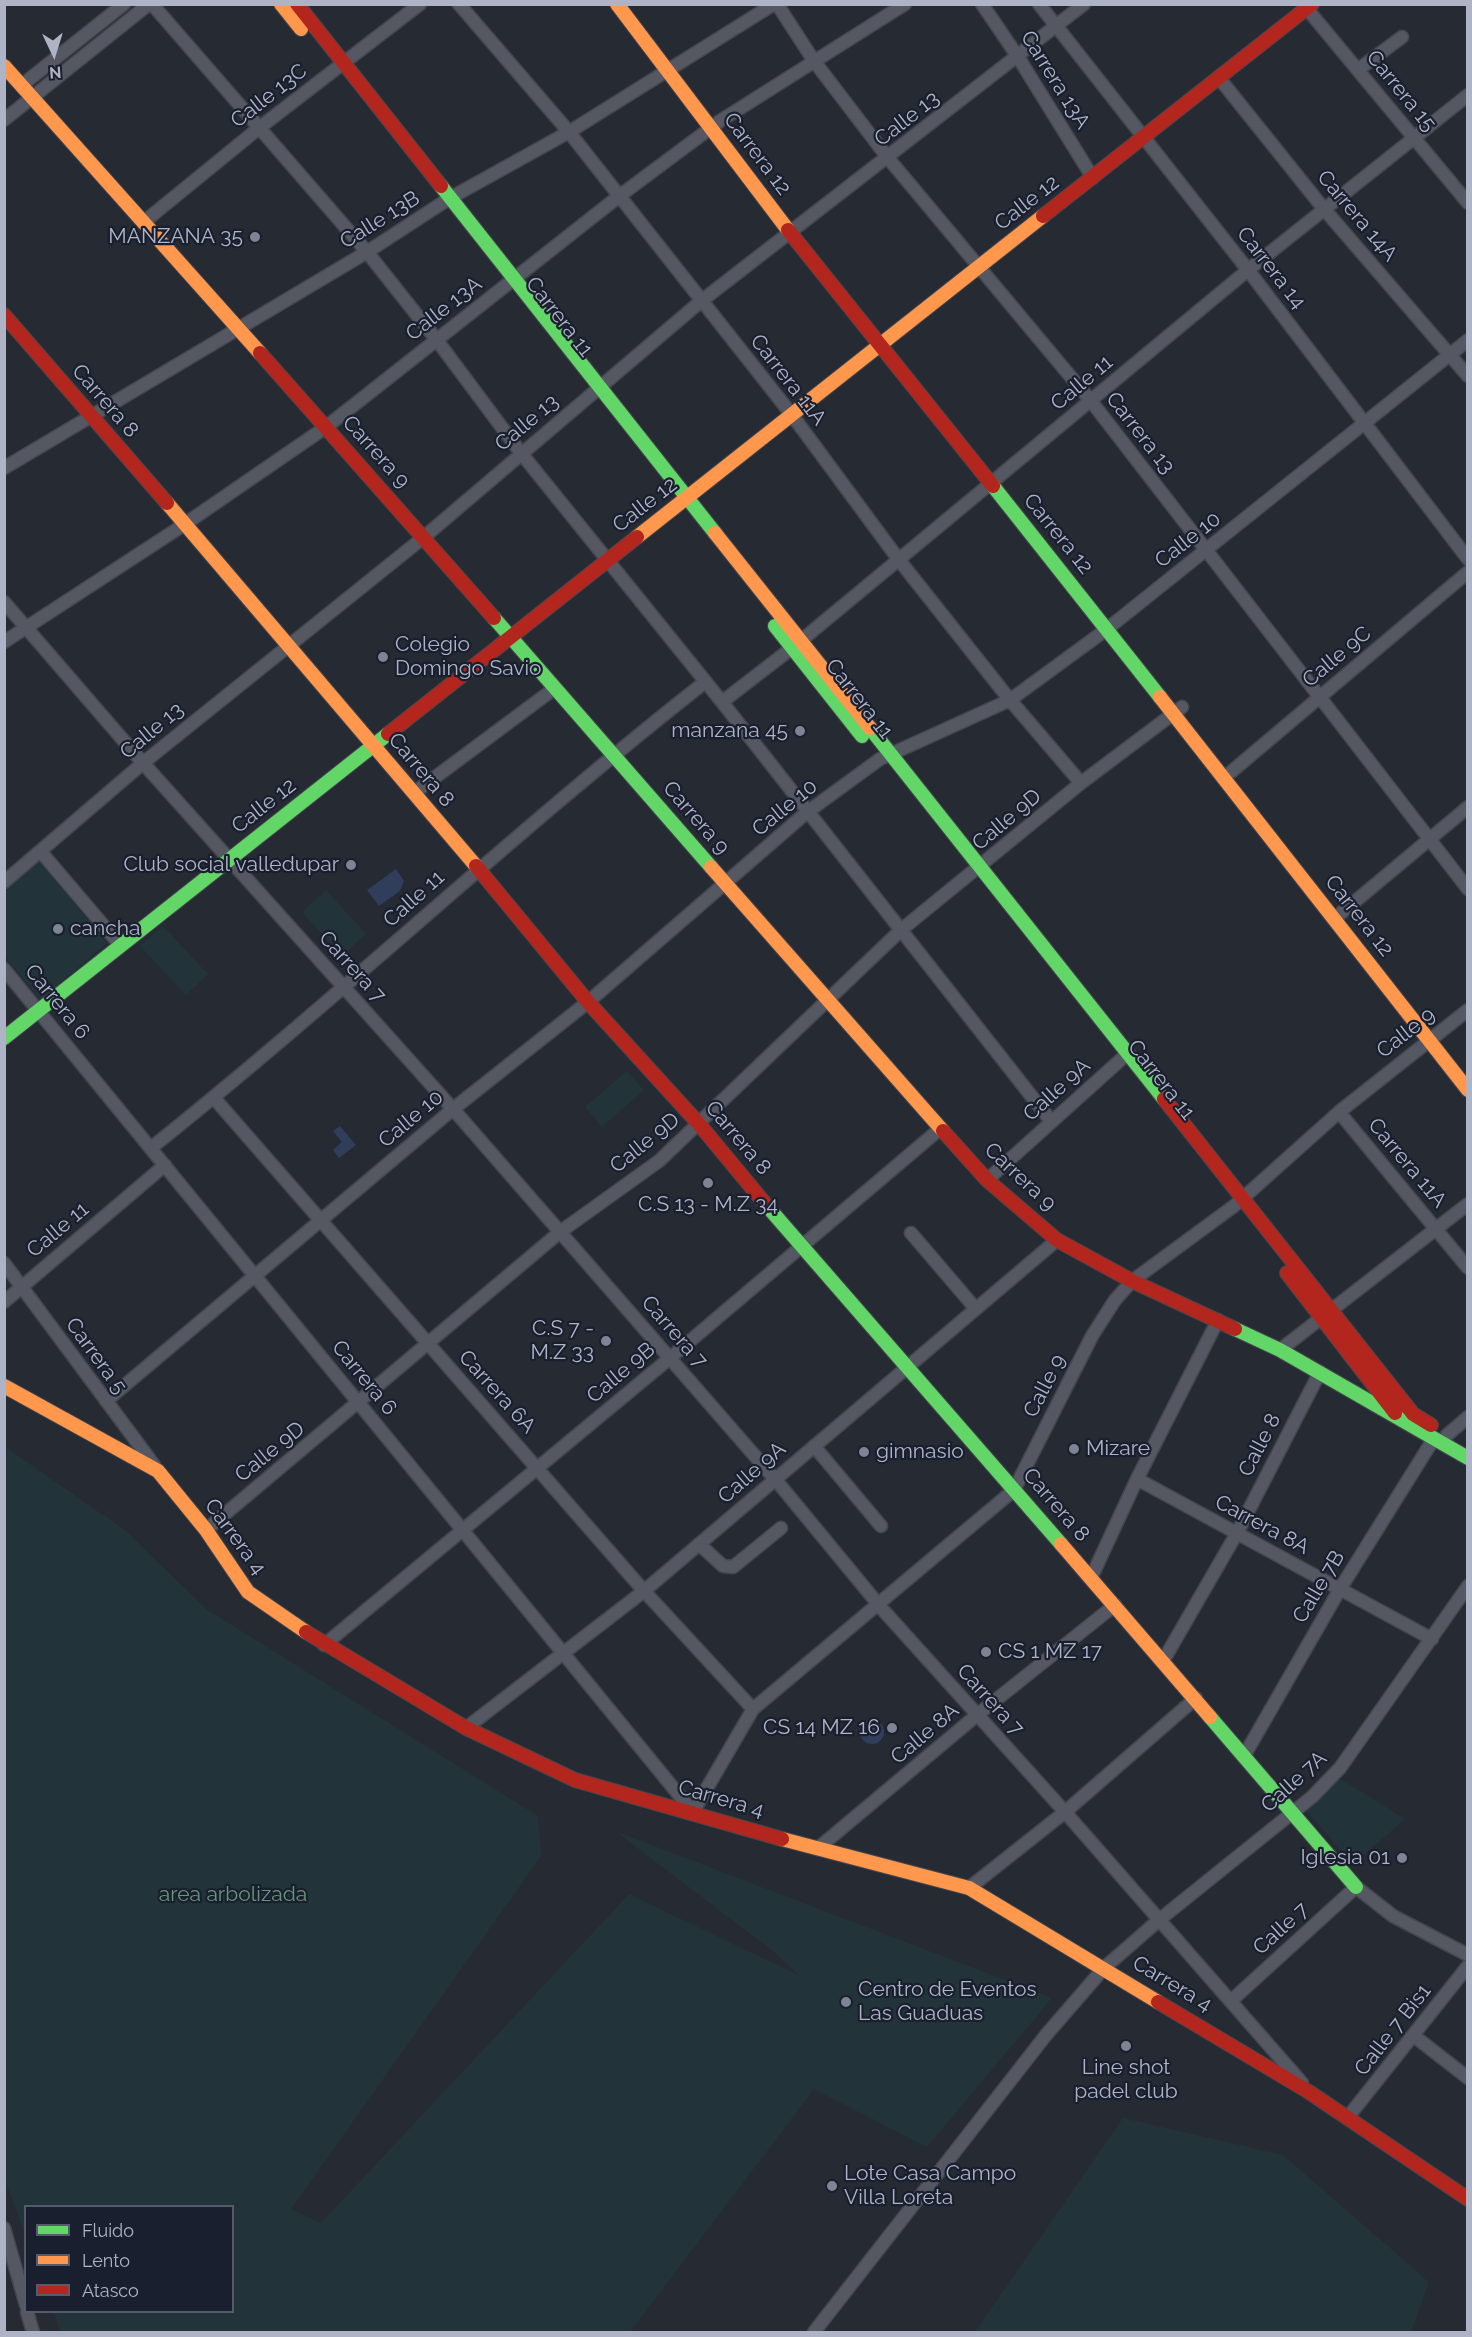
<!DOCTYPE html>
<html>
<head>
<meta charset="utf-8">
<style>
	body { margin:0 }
	#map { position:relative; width:1472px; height:2337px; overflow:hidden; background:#262a33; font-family:Raleway,sans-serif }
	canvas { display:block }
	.frame { position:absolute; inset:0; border:6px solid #aeb4c6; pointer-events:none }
	.legend { position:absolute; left:24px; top:2205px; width:210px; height:108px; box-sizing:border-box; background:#191f2e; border:2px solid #555b6b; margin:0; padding:8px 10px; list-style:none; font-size:18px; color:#aeb4c6 }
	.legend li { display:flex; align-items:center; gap:12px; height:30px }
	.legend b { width:30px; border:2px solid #555b6b }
	.north { position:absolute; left:24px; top:24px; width:60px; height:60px; -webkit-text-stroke:4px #191f2e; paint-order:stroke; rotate:176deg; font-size:16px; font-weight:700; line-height:24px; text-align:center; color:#aeb4c6 }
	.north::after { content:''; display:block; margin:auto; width:21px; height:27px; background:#aeb4c6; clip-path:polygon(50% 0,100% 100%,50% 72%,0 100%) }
</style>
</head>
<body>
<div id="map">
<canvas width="1472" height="2337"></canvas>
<div class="frame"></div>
<ul class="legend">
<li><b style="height:8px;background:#63d668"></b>Fluido</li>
<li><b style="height:8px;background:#ff974d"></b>Lento</li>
<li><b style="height:8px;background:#b3261e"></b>Atasco</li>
</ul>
<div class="north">N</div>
</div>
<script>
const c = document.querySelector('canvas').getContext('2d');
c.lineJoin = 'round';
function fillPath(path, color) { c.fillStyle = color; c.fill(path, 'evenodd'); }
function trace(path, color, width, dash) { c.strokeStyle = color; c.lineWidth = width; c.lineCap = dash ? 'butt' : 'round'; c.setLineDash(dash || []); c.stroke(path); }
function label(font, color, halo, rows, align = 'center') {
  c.font = font + ' Raleway,sans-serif'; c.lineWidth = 4.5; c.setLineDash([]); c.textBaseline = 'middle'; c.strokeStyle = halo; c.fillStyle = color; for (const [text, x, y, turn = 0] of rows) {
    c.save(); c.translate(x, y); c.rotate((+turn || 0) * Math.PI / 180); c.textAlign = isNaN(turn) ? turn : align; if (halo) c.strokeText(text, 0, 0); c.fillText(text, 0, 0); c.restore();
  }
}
const green = new Path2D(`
	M 38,860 L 107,943 L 40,1000 L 5,956 L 4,890 Z
	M 326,890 L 366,934 L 342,956 L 302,912 Z
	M 163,926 L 208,974 L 186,995 L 140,946 Z
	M 627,1071 L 644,1090 L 602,1127 L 585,1107 Z
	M 5,1447 L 125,1530 L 206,1609 L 538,1816 L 541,1856 L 291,2209 L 321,2223 L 629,1894 L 800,1976 L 773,1951 L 615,1831 L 1052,1998 L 927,2147 L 814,2089 L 630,2332 L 60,2332 L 54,2312 L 232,2312 L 232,2206 L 26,2206 L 25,2234 L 5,2180 Z
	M 1336,1776 L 1405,1819 L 1353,1864 L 1306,1811 Z
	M 1123,2118 L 1283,2155 L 1429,2282 L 1411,2332 L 975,2332 Z`);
const water = new Path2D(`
	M 396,869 L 404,881 L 400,891 L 379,906 L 367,890 Z
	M 340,1126 L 356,1145 L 339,1158 L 333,1150 L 342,1142 L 333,1131 Z
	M860 1732a12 12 0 1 1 24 0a12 12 0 1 1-24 0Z`);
const street = new Path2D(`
	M 152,4 L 367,252 L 436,339 L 521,453 L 722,702 L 1051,1121
	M 459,4 L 569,132 L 792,415 L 899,560 L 1010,700 L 1081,783
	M 777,4 L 814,61 L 888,158 L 1091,401 L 1468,889
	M 982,4 L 1018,57 L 1093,178
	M 1039,4 L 1248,270 L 1468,559
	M 1303,4 L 1468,203
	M 1359,69 L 1402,37
	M 1219,78 L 1324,209 L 1468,376
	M 22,85 L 124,4
	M 4,120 L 149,4
	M 145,221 L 259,128 L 420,4
	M 4,468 L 367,252 L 450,198 L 569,132 L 774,4
	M 4,602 L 143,763 L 453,1109 L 775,1479 L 883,1610 L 1065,1812 L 1302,2083
	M 4,642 L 185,524 L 326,427 L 618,197 L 720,121 L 905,4
	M 722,702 L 792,648 L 1248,270 L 1468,95
	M 1231,772 L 1468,572
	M 414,793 L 555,688
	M 41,852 L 121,946
	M 4,882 L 143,763 L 424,537 L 700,302 L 1084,4
	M 1334,919 L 1468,807
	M 4,969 L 693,1812 L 753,1709 L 1014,1490 L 1092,1336 L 1115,1300 L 1132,1281 L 1234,1206 L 1339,1112 L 1468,1010
	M 214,1098 L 644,1591 L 753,1709
	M 1339,1112 L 1468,1268
	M 151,1148 C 340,997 515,831 705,682
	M 987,1180 L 1127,1054
	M 911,1233 L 976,1309
	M 4,1263 L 154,1465
	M 4,1302 L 165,1165
	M 1280,1350 L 1468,1204
	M 106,1401 L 453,1109 L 588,1002 L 806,813 L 880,759 L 1010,700 L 1107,629 L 1468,340
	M 1447,1435 L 1468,1417
	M 814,1446 L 881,1526
	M 1137,1479 L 1432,1639
	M 206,1530 L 560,1232 L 659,1161 L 901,930 L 1081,783 L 1182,707
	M 699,1544 L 723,1566 L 733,1567 L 781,1528
	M 1091,1578 L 1137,1479 L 1218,1320
	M 324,1645 L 670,1358 L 941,1128
	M 1163,1661 L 1237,1533 L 1320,1372
	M 466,1728 L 644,1591 L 1057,1240
	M 1244,1756 L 1340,1589 L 1433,1440
	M 817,1849 L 977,1715 L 1115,1605
	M 969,1888 L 1065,1812 L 1196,1698
	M 1232,2000 L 1356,1887 L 1393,1916 L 1468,1955
	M 1414,2036 L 1468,2078
	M 1348,2117 L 1468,1966
	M 4,2228 L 26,2305
	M 27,2312 L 33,2332
	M 814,2332 L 1046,2035 L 1104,1968 L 1159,1920 L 1312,1797 L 1340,1768 L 1468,1586`);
const fast = new Path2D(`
	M 441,186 L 715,533
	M 993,486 L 1160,697
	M 494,618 L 711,867
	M 775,626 L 862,736
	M 870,728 L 1164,1099
	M 4,1038 L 388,734
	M 767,1206 L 1061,1544
	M 1235,1329 L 1280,1350 L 1468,1458
	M 1210,1717 L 1356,1887`);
const slow = new Path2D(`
	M 281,4 L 301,29
	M 617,4 L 788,230
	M 4,66 L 260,353
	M 167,503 L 476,866
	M 715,533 L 870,728
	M 637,537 L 1043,216
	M 1160,697 L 1468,1090
	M 711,867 L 943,1131
	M 4,1386 L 158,1471 L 206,1530 L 248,1592 L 306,1632
	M 1061,1544 L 1210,1717
	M 782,1839 L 969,1888 L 1158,2002`);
const jam = new Path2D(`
	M 297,4 L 441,186
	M 1043,216 L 1312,4
	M 788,230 L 993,486
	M 4,315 L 167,503
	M 260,353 L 494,618
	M 388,734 L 637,537
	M 476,866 L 588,1002 L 699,1124 L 767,1206
	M 1164,1099 L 1413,1414 L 1431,1425
	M 943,1131 L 987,1180 L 1057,1240 L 1132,1281 L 1235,1329
	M 1287,1273 L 1395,1413
	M 306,1632 L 466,1728 L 575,1780 L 782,1839
	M 1158,2002 L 1309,2092 L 1468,2199`);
const markers = [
	[255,237,6,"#7e8493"],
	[383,657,6,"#7e8493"],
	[800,731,6,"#7e8493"],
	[351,865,6,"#7e8493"],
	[58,929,6,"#7e8493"],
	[708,1183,6,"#7e8493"],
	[606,1341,6,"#7e8493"],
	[1074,1449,6,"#7e8493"],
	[864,1452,6,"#7e8493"],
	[986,1652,6,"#7e8493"],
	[892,1728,6,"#7e8493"],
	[1402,1858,6,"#7e8493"],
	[846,2002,6,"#7e8493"],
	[1126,2046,6,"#7e8493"],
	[832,2186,6,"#7e8493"]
];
const streetNames = [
	["Carrera 13A",1055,80,58],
	["Carrera 15",1401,91,51],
	["Calle 13C",269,96,-38],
	["Calle 13",907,119,-38],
	["Carrera 12",757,154,53],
	["Calle 12",1027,203,-38],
	["Carrera 14A",1357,216,50],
	["Calle 13B",380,220,-32],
	["Carrera 14",1271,268,52],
	["Calle 13A",444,309,-38],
	["Carrera 11",559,317,52],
	["Carrera 11A",788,380,52],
	["Calle 11",1082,383,-40],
	["Carrera 8",105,401,49],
	["Calle 13",527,423,-40],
	["Carrera 13",1140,433,52],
	["Carrera 9",376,452,48],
	["Calle 12",645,505,-38],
	["Carrera 12",1058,534,51],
	["Calle 10",1188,540,-38],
	["Calle 9C",1337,657,-40],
	["Carrera 11",859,699,52],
	["Calle 13",152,731,-40],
	["Carrera 8",421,770,50],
	["Calle 12",264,806,-38],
	["Calle 10",785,808,-39],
	["Carrera 9",696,818,49],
	["Calle 9D",1007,820,-40],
	["Calle 11",414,899,-42],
	["Carrera 12",1359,916,52],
	["Carrera 7",352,967,48],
	["Carrera 6",57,1002,51],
	["Calle 9",1406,1033,-38],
	["Carrera 11",1161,1080,52],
	["Calle 9A",1057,1090,-42],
	["Calle 10",411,1119,-40],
	["Carrera 8",738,1138,50],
	["Calle 9D",645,1143,-39],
	["Carrera 11A",1407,1163,50],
	["Carrera 9",1020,1177,43],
	["Calle 11",58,1230,-40],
	["Carrera 7",674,1332,49],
	["Carrera 5",96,1356,54],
	["Calle 9B",621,1373,-40],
	["Carrera 6",364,1378,51],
	["Calle 9",1045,1386,-63],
	["Carrera 6A",497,1392,48],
	["Calle 8",1260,1445,-63],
	["Calle 9D",270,1452,-39],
	["Calle 9A",752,1473,-41],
	["Carrera 8",1056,1505,49],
	["Carrera 8A",1262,1525,28],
	["Carrera 4",235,1537,54],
	["Calle 7B",1319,1587,-59],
	["Carrera 7",990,1700,48],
	["Calle 8A",925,1734,-40],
	["Calle 7A",1294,1782,-42],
	["Carrera 4",721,1799,16],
	["Calle 7",1281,1929,-42],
	["Carrera 4",1172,1984,31],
	["Calle 7 Bis1",1393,2030,-52]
];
const poiNames = [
	["MANZANA 35",243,237,"right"],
	["Colegio",395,645],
	["Domingo Savio",395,669],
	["manzana 45",788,731,"right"],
	["Club social valledupar",339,865,"right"],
	["cancha",70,929],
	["C.S 13 - M.Z 34",708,1205,"center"],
	["C.S 7 -",594,1329,"right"],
	["M.Z 33",594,1353,"right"],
	["Mizare",1086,1449],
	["gimnasio",876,1452],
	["CS 1 MZ 17",998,1652],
	["CS 14 MZ 16",880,1728,"right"],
	["Iglesia 01",1390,1858,"right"],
	["Centro de Eventos",858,1990],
	["Las Guaduas",858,2014],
	["Line shot",1126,2068,"center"],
	["padel club",1126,2092,"center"],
	["Lote Casa Campo",844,2174],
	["Villa Loreta",844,2198]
];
const parkNames = [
	["area arbolizada",233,1895]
];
fillPath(green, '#223439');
fillPath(water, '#303d5b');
trace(street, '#44464e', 15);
trace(fast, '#44464e', 16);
trace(slow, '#44464e', 16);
trace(jam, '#44464e', 16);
trace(street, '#555862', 12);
trace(fast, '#63d668', 14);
trace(slow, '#ff974d', 14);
trace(jam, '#b3261e', 14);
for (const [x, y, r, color] of markers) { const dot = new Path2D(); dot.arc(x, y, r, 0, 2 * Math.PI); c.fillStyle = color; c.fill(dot); trace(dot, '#191f2e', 2); }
label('21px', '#aeb4c6', '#191f2e', streetNames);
label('21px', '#aeb4c6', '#191f2e', poiNames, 'left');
label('21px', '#649775', '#191f2e', parkNames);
</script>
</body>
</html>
